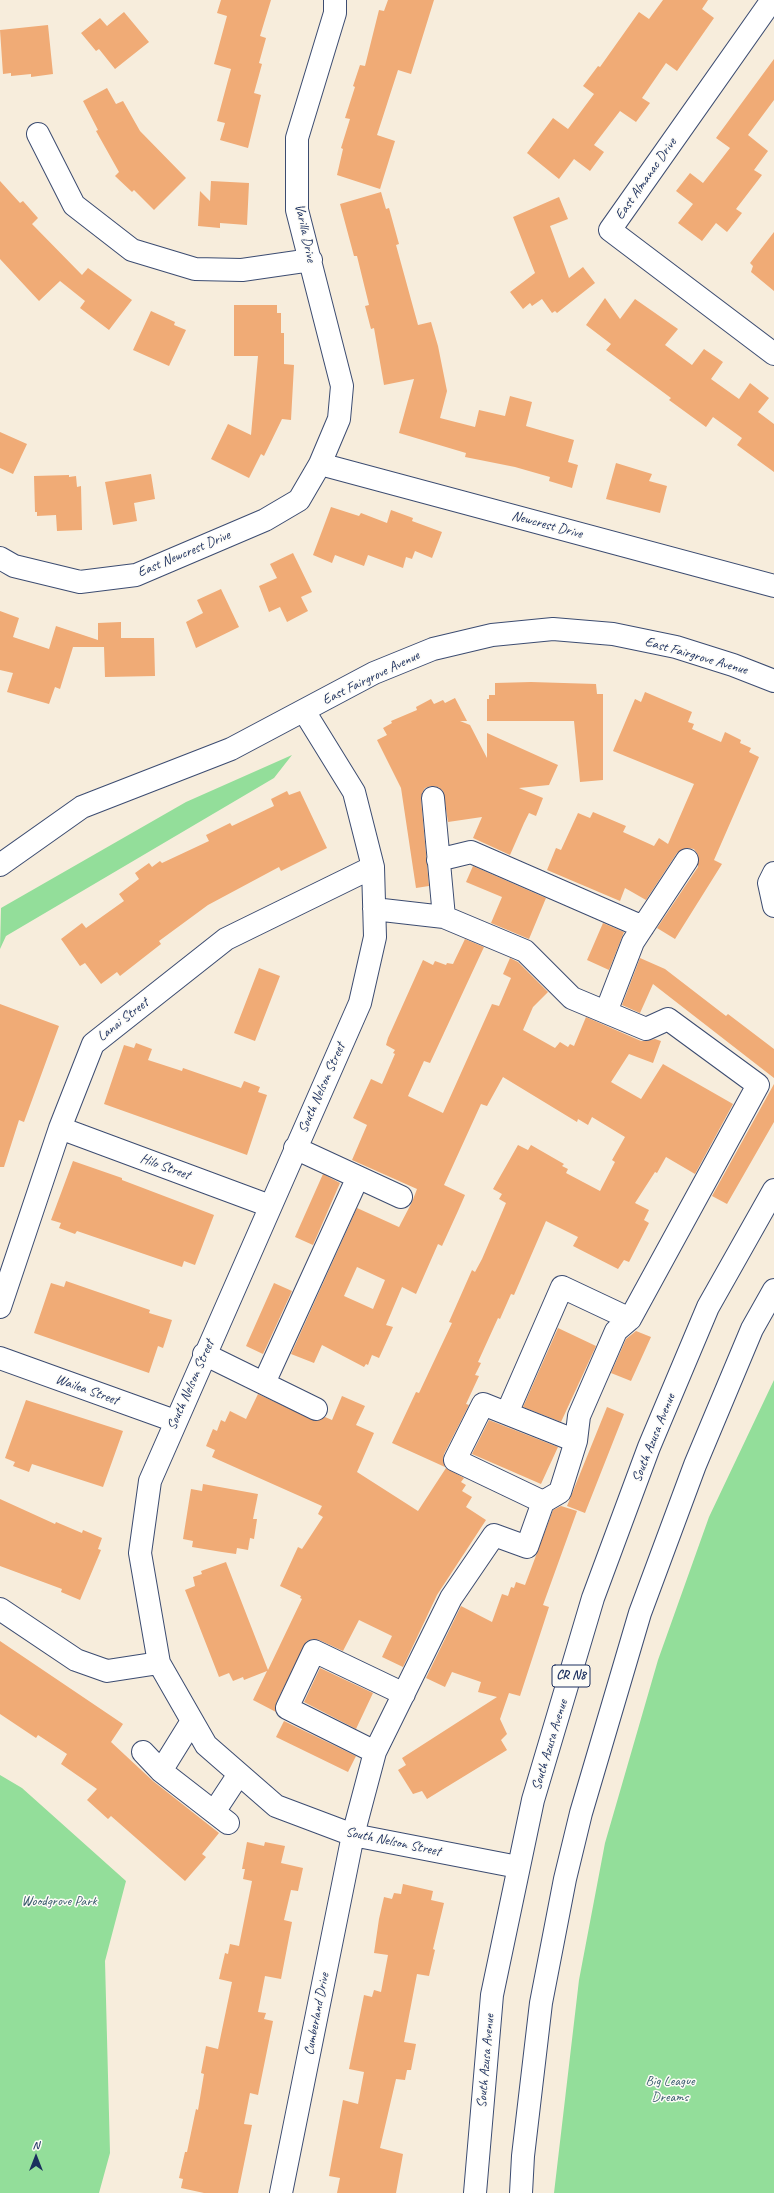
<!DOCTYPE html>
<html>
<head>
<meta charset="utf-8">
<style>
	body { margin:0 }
	#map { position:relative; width:774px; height:2193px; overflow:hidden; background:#f7eddc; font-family:Caveat,sans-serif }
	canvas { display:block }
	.north { position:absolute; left:16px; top:2137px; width:40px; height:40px; -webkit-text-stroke:3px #fdfcf7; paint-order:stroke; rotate:0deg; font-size:11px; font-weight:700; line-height:16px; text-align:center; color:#1b2f5e }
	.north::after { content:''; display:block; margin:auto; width:14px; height:18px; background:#1b2f5e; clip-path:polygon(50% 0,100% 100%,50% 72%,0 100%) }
</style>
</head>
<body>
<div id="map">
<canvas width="774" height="2193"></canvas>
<div class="north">N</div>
</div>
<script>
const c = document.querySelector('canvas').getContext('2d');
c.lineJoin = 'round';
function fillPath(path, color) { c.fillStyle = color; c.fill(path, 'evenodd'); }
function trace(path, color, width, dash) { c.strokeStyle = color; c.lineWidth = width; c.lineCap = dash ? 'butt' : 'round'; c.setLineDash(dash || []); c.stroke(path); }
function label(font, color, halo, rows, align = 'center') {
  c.font = font + ' Caveat,sans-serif'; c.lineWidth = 3; c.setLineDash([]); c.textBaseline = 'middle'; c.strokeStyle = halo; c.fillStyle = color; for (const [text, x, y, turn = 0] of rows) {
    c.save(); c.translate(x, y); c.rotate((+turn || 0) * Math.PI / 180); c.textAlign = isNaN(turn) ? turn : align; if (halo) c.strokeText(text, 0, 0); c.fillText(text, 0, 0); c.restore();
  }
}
const green = new Path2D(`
	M 292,755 L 274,778 L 6,936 L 0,949 L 1,908 L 186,802 Z
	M 774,1380 L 774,2193 L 554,2193 L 579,1980 L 605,1843 L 658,1660 L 709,1517 Z
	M 0,1775 L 22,1788 L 126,1881 L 105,1961 L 110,2153 L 99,2193 L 0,2193 Z`);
const building = new Path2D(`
	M 221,0 L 271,0 L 260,36 L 266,38 L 259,63 L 262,64 L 254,93 L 261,95 L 248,148 L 220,140 L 225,123 L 217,121 L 231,69 L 214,64 L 227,16 L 217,13 Z
	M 388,0 L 434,0 L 411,74 L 398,70 L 377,135 L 395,141 L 380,189 L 337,175 L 343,149 L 341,148 L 350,119 L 345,118 L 355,87 L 353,86 L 360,65 L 365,66 L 379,10 L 384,11 Z
	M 663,0 L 708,0 L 702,9 L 714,18 L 677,71 L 666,63 L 642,98 L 650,103 L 636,122 L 620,111 L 594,145 L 604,152 L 590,171 L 574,159 L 559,179 L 527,153 L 553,118 L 568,129 L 594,94 L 583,86 L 598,66 L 600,67 L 639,12 L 649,19 Z
	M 124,12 L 149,42 L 115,69 L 99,49 L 96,51 L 81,33 L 100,18 L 107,26 Z
	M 48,25 L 53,74 L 31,77 L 31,74 L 11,76 L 11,73 L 3,74 L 0,30 Z
	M 774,59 L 774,100 L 748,135 L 768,151 L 754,170 L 762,175 L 736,209 L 742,213 L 727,232 L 716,223 L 702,241 L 678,223 L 693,204 L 676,191 L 690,173 L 703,183 L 730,148 L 716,138 Z
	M 107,88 L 116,104 L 123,101 L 140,131 L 186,178 L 154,210 L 134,190 L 132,192 L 115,176 L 119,172 L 96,131 L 98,130 L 83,101 Z
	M 0,181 L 20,203 L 23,201 L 38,218 L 32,224 L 82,275 L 88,268 L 132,300 L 109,330 L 80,308 L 85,301 L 60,281 L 39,301 L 0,259 Z
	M 211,181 L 249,183 L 247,225 L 220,223 L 220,228 L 198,226 L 200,191 L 210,201 Z
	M 381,192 L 386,209 L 389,208 L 399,244 L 396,245 L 418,325 L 431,322 L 438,346 L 447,391 L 440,418 L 475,427 L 479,410 L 505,416 L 510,396 L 532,402 L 526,426 L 574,440 L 568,462 L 578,465 L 572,488 L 549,481 L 550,477 L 515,467 L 465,457 L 466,453 L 399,433 L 414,379 L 384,385 L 374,328 L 371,329 L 365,306 L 369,305 L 357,256 L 354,256 L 340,204 Z
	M 559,197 L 568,219 L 550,226 L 569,278 L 583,267 L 595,283 L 557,313 L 555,311 L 552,313 L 542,299 L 532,306 L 530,303 L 523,309 L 510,292 L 535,273 L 513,217 Z
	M 774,232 L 774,291 L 751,272 L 753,266 L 750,263 Z
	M 605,298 L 620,319 L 635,299 L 678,329 L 665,345 L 692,365 L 704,349 L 723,362 L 711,379 L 739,399 L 750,383 L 769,398 L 758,412 L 774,424 L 774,472 L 737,445 L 742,438 L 713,417 L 706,427 L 669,400 L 671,398 L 606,350 L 611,344 L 586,325 Z
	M 234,305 L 277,305 L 277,313 L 281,313 L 281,333 L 284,333 L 284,364 L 294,365 L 291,420 L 282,419 L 264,456 L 261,454 L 249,478 L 211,459 L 228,424 L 251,435 L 258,356 L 234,356 Z
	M 151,311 L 175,322 L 174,325 L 186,330 L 169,366 L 133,350 Z
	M 0,432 L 27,444 L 13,474 L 0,468 Z
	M 616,463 L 652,474 L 649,481 L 667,486 L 660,513 L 606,499 Z
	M 151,474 L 155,499 L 134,503 L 137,521 L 113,525 L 105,482 Z
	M 69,475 L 69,477 L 76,476 L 77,487 L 81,486 L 82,530 L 57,531 L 56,515 L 37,516 L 37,512 L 35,512 L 34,476 Z
	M 331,507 L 359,516 L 361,513 L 387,523 L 391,510 L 413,518 L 412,521 L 442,532 L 432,558 L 415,551 L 412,559 L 406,557 L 403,568 L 368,555 L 364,566 L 335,555 L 332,563 L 313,555 Z
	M 293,553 L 312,592 L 301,597 L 308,611 L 287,622 L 280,607 L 269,612 L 259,586 L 277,578 L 270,564 Z
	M 221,589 L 239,627 L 196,648 L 186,622 L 203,613 L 197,600 Z
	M 0,611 L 19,618 L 13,637 L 49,649 L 56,626 L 98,640 L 98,623 L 121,622 L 121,638 L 154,638 L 155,676 L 105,677 L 104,647 L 73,647 L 60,689 L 55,687 L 49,704 L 7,692 L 13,673 L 0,670 Z
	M 531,682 L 596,684 L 597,694 L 603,694 L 603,780 L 580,782 L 574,721 L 487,721 L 487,699 L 489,699 L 489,695 L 495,695 L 495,683 Z
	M 645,692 L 692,712 L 688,722 L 694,724 L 692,729 L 721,742 L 725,732 L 741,740 L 740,743 L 751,748 L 749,752 L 759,757 L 714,860 L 722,864 L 675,939 L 657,928 L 698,867 L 698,855 L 694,849 L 687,848 L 677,853 L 646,900 L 625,888 L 620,901 L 547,870 L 556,848 L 561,850 L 578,813 L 590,818 L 593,812 L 626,826 L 623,832 L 654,846 L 659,838 L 668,844 L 694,784 L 613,751 L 635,699 L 641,702 Z
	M 455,698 L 467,721 L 460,721 L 470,725 L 487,758 L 487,733 L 558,765 L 549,785 L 519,788 L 543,798 L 536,816 L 529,813 L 524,823 L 510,855 L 473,838 L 482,817 L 448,822 L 443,791 L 438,787 L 431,786 L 425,788 L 422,793 L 421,799 L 429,886 L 416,888 L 401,788 L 377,740 L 387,735 L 383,728 L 392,723 L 391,721 L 417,710 L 416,707 L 431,699 L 434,704 L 443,700 L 445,703 Z
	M 287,791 L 289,795 L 300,791 L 327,848 L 281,871 L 279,867 L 208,905 L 159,941 L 161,944 L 120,976 L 117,972 L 101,984 L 85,963 L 80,966 L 61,939 L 82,923 L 86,928 L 124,901 L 119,894 L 139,879 L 135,873 L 149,863 L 152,867 L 160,861 L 162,863 L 209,841 L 206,835 L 230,823 L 232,826 L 274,806 L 271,799 Z
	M 473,866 L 546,898 L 529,939 L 491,923 L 502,897 L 466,882 Z
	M 603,923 L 624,932 L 609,970 L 587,960 Z
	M 465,939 L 484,947 L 430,1063 L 424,1061 L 408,1096 L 443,1113 L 492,1004 L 499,1006 L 511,978 L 503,974 L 510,958 L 518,962 L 548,992 L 533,1007 L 523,1030 L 555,1048 L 560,1042 L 568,1047 L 570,1044 L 574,1046 L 586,1017 L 641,1041 L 646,1041 L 655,1039 L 661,1041 L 653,1063 L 629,1054 L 611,1082 L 641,1099 L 663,1064 L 733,1104 L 695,1174 L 666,1157 L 657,1173 L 655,1172 L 635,1203 L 649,1210 L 644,1220 L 649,1223 L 629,1262 L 624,1260 L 618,1269 L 573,1246 L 578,1237 L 546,1221 L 514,1295 L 511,1294 L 500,1319 L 498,1318 L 478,1362 L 481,1363 L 475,1375 L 479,1376 L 466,1404 L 469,1405 L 444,1454 L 443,1460 L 445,1467 L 392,1443 L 416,1392 L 419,1393 L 452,1323 L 449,1322 L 472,1270 L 475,1272 L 482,1259 L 506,1203 L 499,1199 L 502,1194 L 493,1189 L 518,1145 L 528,1150 L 531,1145 L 564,1164 L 562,1166 L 568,1169 L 566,1173 L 600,1191 L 615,1162 L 612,1160 L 625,1137 L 592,1117 L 588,1125 L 578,1119 L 577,1122 L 503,1077 L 487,1106 L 481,1104 L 444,1185 L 465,1195 L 458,1211 L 442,1246 L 438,1244 L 416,1294 L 402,1287 L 386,1325 L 393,1327 L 379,1358 L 372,1355 L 368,1365 L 366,1364 L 364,1367 L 322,1345 L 314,1363 L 291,1354 L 357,1208 L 399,1227 L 412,1202 L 417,1189 L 352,1160 L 367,1125 L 353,1118 L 371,1079 L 382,1084 L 395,1054 L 393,1053 L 395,1050 L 386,1045 L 388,1038 L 423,960 L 433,965 L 435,961 L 446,965 L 447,963 L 453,964 ZM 357,1267 L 385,1280 L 373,1309 L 344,1296 Z
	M 640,958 L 665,969 L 726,1016 L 728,1014 L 774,1049 L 774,1078 L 653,984 L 640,1013 L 622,1005 Z
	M 259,968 L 280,976 L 255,1041 L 234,1033 Z
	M 0,1004 L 59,1026 L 24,1122 L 19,1120 L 4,1167 L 0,1167 Z
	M 136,1043 L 152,1049 L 148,1060 L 182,1071 L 183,1068 L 241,1088 L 244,1081 L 260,1087 L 258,1092 L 267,1095 L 247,1155 L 104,1104 L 124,1045 L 134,1048 Z
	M 774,1084 L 774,1122 L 727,1204 L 712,1196 Z
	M 73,1161 L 122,1178 L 122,1180 L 214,1215 L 195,1265 L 184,1261 L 182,1267 L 77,1231 L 75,1234 L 59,1228 L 61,1223 L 51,1220 Z
	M 323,1174 L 340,1183 L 313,1245 L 295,1237 Z
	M 66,1281 L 150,1310 L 149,1313 L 172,1320 L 163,1348 L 158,1346 L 149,1373 L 34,1333 L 51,1283 L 64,1287 Z
	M 274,1283 L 292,1291 L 263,1354 L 246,1346 Z
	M 558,1328 L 596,1346 L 561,1422 L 523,1407 Z
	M 636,1331 L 651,1337 L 631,1381 L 611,1373 L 626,1339 Z
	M 258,1394 L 316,1421 L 325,1417 L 332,1420 L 342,1396 L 365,1406 L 356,1425 L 374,1433 L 357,1472 L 418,1511 L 446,1468 L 464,1478 L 461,1482 L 466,1485 L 462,1491 L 472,1497 L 466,1507 L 486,1520 L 437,1595 L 403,1667 L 382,1657 L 392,1636 L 359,1620 L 343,1651 L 319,1640 L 313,1639 L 307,1641 L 276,1703 L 276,1712 L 253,1700 L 267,1671 L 244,1680 L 243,1677 L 233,1681 L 229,1673 L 219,1677 L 185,1590 L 195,1586 L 193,1577 L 202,1574 L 201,1571 L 226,1562 L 268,1670 L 302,1599 L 300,1598 L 301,1596 L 280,1586 L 298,1547 L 302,1549 L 323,1517 L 318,1514 L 322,1506 L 212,1457 L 215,1450 L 206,1446 L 213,1429 L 217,1431 L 221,1420 L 225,1422 L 230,1411 L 246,1419 Z
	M 26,1400 L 123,1431 L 103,1487 L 32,1464 L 29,1472 L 13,1466 L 15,1462 L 5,1458 Z
	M 607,1407 L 624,1414 L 585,1513 L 567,1506 Z
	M 489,1420 L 558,1447 L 541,1484 L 472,1454 Z
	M 203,1484 L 258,1494 L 253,1519 L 257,1519 L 254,1539 L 250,1538 L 248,1550 L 237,1548 L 236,1554 L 222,1552 L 192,1547 L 193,1541 L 183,1539 L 191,1489 L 202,1491 Z
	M 0,1499 L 55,1524 L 56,1522 L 82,1533 L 83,1530 L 102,1538 L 98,1549 L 101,1550 L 80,1600 L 61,1592 L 62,1589 L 0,1566 Z
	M 561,1506 L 577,1511 L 543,1605 L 549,1607 L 520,1696 L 509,1693 L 500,1719 L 507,1734 L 501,1740 L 507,1750 L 427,1799 L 422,1791 L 413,1794 L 398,1770 L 406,1765 L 402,1758 L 497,1697 L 478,1692 L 481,1682 L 452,1672 L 445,1687 L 426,1678 L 461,1606 L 492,1622 L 502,1594 L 508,1596 L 511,1587 L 514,1588 L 516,1582 L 525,1585 L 553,1510 Z
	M 0,1641 L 123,1724 L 111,1742 L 153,1781 L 219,1833 L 202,1854 L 206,1857 L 185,1881 L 111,1816 L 108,1819 L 87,1800 L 97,1789 L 61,1764 L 67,1754 L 38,1735 L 36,1738 L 0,1714 Z
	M 320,1668 L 373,1693 L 356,1729 L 304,1702 Z
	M 284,1721 L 356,1756 L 348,1772 L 276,1737 Z
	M 247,1842 L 264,1846 L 265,1842 L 285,1846 L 281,1863 L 303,1868 L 298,1891 L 291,1890 L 284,1920 L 292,1922 L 281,1979 L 265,1976 L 258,2012 L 266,2013 L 264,2019 L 273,2021 L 258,2095 L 250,2093 L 244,2124 L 252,2125 L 238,2193 L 204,2193 L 181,2188 L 183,2179 L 179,2178 L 185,2152 L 187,2152 L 196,2109 L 198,2110 L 204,2074 L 201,2073 L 206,2046 L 218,2049 L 232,1982 L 219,1979 L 225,1953 L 228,1954 L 230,1944 L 239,1946 L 252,1881 L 243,1879 L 245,1869 L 242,1869 Z
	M 403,1884 L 433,1891 L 431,1900 L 444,1903 L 433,1949 L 435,1950 L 429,1976 L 417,1974 L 404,2042 L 416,2044 L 411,2070 L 407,2070 L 405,2080 L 396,2079 L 380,2148 L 403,2154 L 396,2193 L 337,2193 L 340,2178 L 329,2176 L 343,2100 L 358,2104 L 364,2072 L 349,2069 L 364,1995 L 372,1997 L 374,1990 L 381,1992 L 388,1955 L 374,1953 L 379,1919 L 384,1897 L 392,1899 L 394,1893 L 401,1894 Z`);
const minor = new Path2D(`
	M 772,0 L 610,230 L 774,354
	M 38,134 L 74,205 L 132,250 L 195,269 L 242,270 L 311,260
	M 320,464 L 774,586
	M 0,558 L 14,566 L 80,582 L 136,575 L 265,520 L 299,500 L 320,464 L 339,419 L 342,386 L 297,210 L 297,138 L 335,13 L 335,0
	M 304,711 L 354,792 L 373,867 L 375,937 L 360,1003 L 150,1481 L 140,1553 L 159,1663 L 206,1745 L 276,1806 L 353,1835 L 518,1867
	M 433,798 L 444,917
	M 438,860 L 471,852 L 643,927
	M 0,865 L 82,807 L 231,749 L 374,673 L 433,649 L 492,635 L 553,629 L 613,634 L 676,647 L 733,665 L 774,681
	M 774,873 L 769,883 L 774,906
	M 606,1012 L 633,942 L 687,860
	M 60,1128 L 270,1206
	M 295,1148 L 401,1197
	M 0,1307 L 60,1128 L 93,1044 L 226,939 L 373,867
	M 204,1354 L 316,1409
	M 0,1358 L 175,1421
	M 264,1383 L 358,1177
	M 507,1413 L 562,1287 L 630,1319
	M 543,1502 L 455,1460 L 483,1404 L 576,1441
	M 0,1609 L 76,1660 L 107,1671 L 159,1663
	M 143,1752 L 161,1771 L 228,1823
	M 375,1752 L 287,1708 L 314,1651 L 404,1694
	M 161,1771 L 192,1721
	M 214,1812 L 239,1774
	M 281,2193 L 353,1835 L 375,1752 L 451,1598 L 494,1535 L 527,1547 L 543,1502 L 560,1492 L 576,1441 L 579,1416 L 616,1331 L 630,1319 L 758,1085 L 668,1019 L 646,1029 L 572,998 L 525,951 L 444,917 L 374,909`);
const major = new Path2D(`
	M 475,2193 L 492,1995 L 533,1800 L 593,1598 L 649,1447 L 708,1307 L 774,1190
	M 521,2193 L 523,2156 L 541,2003 L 565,1879 L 581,1813 L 640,1613 L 695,1465 L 752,1329 L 774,1290`);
const shields = [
	[571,1676,38]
];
const shieldNames = [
	["CR N8",571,1676]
];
const streetNames = [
	["East Almanac Drive",646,179,-55],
	["Varilla Drive",305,233,78],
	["Newcrest Drive",547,525,15],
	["East Newcrest Drive",184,554,-23],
	["East Fairgrove Avenue",696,656,16],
	["East Fairgrove Avenue",371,678,-26],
	["Lanai Street",123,1020,-38],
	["South Nelson Street",322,1088,-66],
	["Hilo Street",165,1167,20],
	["South Nelson Street",191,1385,-66],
	["Wailea Street",87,1390,20],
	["South Azusa Avenue",654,1438,-68],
	["South Azusa Avenue",550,1745,-73],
	["South Nelson Street",393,1842,12],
	["Cumberland Drive",317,2014,-79],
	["South Azusa Avenue",486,2061,-85]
];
const parkNames = [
	["Woodgrove Park",59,1901],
	["Big League",670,2081],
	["Dreams",670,2097]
];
fillPath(green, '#93de9a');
fillPath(building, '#f0ab76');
trace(minor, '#3c4c71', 24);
trace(major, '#3c4c71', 24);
trace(minor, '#fff', 22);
trace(major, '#fff', 22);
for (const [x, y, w] of shields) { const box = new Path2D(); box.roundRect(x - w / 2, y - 11, w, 22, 3); c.fillStyle = '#fdfcf7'; c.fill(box); trace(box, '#1b2f5e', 1); }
label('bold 13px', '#1b2f5e', null, shieldNames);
label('14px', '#1b2f5e', '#fdfcf7', streetNames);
label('14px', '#395b6d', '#fdfcf7', parkNames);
</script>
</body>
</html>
